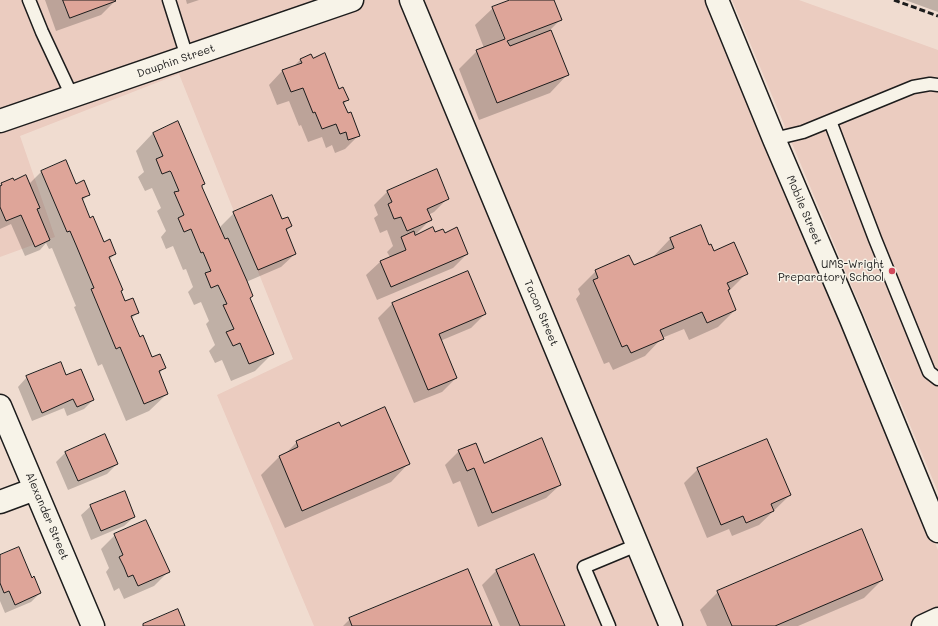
<!DOCTYPE html>
<html>
<head>
<meta charset="utf-8">
<style>
	body { margin:0 }
	canvas { display:block; background:#f0dcd0 }
</style>
</head>
<body>
<canvas width="938" height="626"></canvas>
<script>
const c = document.querySelector('canvas').getContext('2d');
c.lineJoin = 'round';
function fillPath(path, color) { c.fillStyle = color; c.fill(path, 'evenodd'); }
function trace(path, color, width, dash) { c.strokeStyle = color; c.lineWidth = width; c.lineCap = dash ? 'butt' : 'round'; c.setLineDash(dash || []); c.stroke(path); }
function label(font, color, halo, rows, align = 'center') {
  c.font = font + ' Mali,sans-serif'; c.lineWidth = 3; c.setLineDash([]); c.textBaseline = 'middle'; c.strokeStyle = halo; c.fillStyle = color; for (const [text, x, y, turn = 0] of rows) {
    c.save(); c.translate(x, y); c.rotate((+turn || 0) * Math.PI / 180); c.textAlign = isNaN(turn) ? turn : align; if (halo) c.strokeText(text, 0, 0); c.fillText(text, 0, 0); c.restore();
  }
}
const built = new Path2D(`
	M 0,0 L 708,0 L 938,550 L 938,626 L 314,626 L 217,395 L 293,359 L 179,74 L 20,136 L 55,237 L 0,257 Z
	M 732,0 L 799,0 L 938,50 L 938,492 Z`);
const shadow = new Path2D(`
	M 45,0 L 114,0 L 115,1 L 101,15 L 56,31 Z
	M 186,0 L 199,0 L 187,4 Z
	M 512,0 L 553,0 L 561,19 L 550,30 L 567,75 L 550,93 L 479,120 L 459,69 L 477,51 L 484,48 L 475,25 L 493,8 ZM 495,15 L 497,15 L 508,43 L 506,44 Z
	M 905,0 L 938,0 L 938,12 Z
	M 300,60 L 338,90 L 347,100 L 343,105 L 359,135 L 345,149 L 335,153 L 332,145 L 326,148 L 322,137 L 308,142 L 301,125 L 299,126 L 289,101 L 277,105 L 269,85 L 282,71 L 293,67 Z
	M 153,133 L 204,183 L 201,186 L 219,228 L 234,213 L 282,220 L 291,226 L 286,231 L 295,254 L 281,267 L 246,282 L 249,299 L 273,353 L 255,371 L 231,381 L 222,360 L 215,363 L 209,351 L 215,345 L 206,324 L 209,321 L 201,302 L 194,305 L 188,292 L 193,287 L 186,269 L 183,270 L 173,246 L 166,249 L 161,237 L 166,231 L 157,211 L 161,208 L 152,188 L 145,191 L 138,177 L 144,172 L 136,151 Z
	M 42,171 L 75,185 L 88,195 L 82,201 L 90,219 L 103,243 L 115,254 L 109,260 L 124,303 L 138,312 L 131,319 L 139,338 L 151,358 L 164,368 L 159,374 L 167,394 L 149,411 L 126,421 L 102,364 L 98,366 L 74,307 L 76,306 L 52,248 L 49,249 L 46,243 L 40,250 L 25,256 L 11,224 L 0,229 L 0,185 L 12,179 L 13,182 L 29,184 Z
	M 388,191 L 448,198 L 434,212 L 428,215 L 430,220 L 414,236 L 435,234 L 444,234 L 467,254 L 453,268 L 377,300 L 366,275 L 380,262 L 390,257 L 387,252 L 393,246 L 387,230 L 380,233 L 374,218 L 378,215 L 374,205 Z
	M 700,226 L 709,246 L 713,252 L 746,274 L 728,292 L 735,310 L 718,327 L 689,340 L 684,329 L 662,338 L 645,356 L 613,370 L 609,362 L 604,364 L 576,299 L 580,294 L 578,289 L 596,271 L 633,266 L 653,258 L 653,257 L 670,239 Z
	M 467,273 L 485,314 L 471,328 L 440,341 L 456,378 L 442,392 L 414,403 L 378,318 L 392,304 Z
	M 27,377 L 66,377 L 93,400 L 84,409 L 67,416 L 64,408 L 32,421 L 18,387 Z
	M 341,428 L 408,464 L 391,482 L 285,528 L 261,475 L 279,457 L 284,455 L 297,442 Z
	M 459,451 L 483,464 L 560,485 L 546,498 L 478,527 L 460,481 L 453,484 L 445,465 Z
	M 66,452 L 117,464 L 107,474 L 68,490 L 56,462 Z
	M 698,469 L 790,495 L 759,525 L 732,536 L 729,529 L 707,538 L 684,483 Z
	M 91,506 L 134,517 L 124,526 L 91,540 L 81,515 Z
	M 115,535 L 168,572 L 154,586 L 124,599 L 119,588 L 114,591 L 110,581 L 106,572 L 109,568 L 101,549 Z
	M 534,555 L 564,626 L 500,626 L 482,585 L 496,571 Z
	M 0,556 L 31,579 L 40,593 L 31,602 L 5,613 L 0,601 Z
	M 882,580 L 864,598 L 798,626 L 707,626 L 700,610 L 718,592 Z
	M 350,619 L 491,626 L 343,626 Z`);
const building = new Path2D(`
	M 63,0 L 115,0 L 116,1 L 70,18 Z
	M 510,0 L 554,0 L 562,20 L 507,41 L 510,46 L 551,30 L 569,75 L 497,103 L 476,50 L 505,39 L 492,7 Z
	M 325,53 L 339,89 L 343,87 L 349,100 L 343,102 L 348,113 L 351,112 L 360,136 L 348,140 L 346,132 L 340,134 L 336,124 L 322,129 L 315,112 L 313,113 L 303,88 L 291,92 L 282,70 L 302,63 L 300,59 L 311,54 L 313,58 Z
	M 178,121 L 205,184 L 202,185 L 202,187 L 225,239 L 228,238 L 247,281 L 253,296 L 250,298 L 274,354 L 249,364 L 240,343 L 233,346 L 226,332 L 234,329 L 223,305 L 227,304 L 218,285 L 211,288 L 205,273 L 211,271 L 203,252 L 201,253 L 191,229 L 184,232 L 178,218 L 184,215 L 174,192 L 179,191 L 171,172 L 170,171 L 162,174 L 156,159 L 163,156 L 153,133 Z
	M 66,160 L 76,184 L 84,180 L 90,195 L 82,198 L 90,218 L 93,216 L 104,242 L 110,239 L 116,254 L 109,257 L 123,290 L 121,291 L 125,301 L 133,298 L 139,313 L 131,316 L 140,337 L 143,335 L 152,357 L 160,354 L 166,368 L 159,371 L 168,394 L 144,404 L 120,347 L 116,349 L 91,289 L 94,288 L 76,245 L 70,231 L 67,232 L 41,171 Z
	M 437,169 L 449,199 L 427,209 L 432,220 L 407,231 L 401,217 L 394,219 L 388,204 L 392,202 L 387,191 Z
	M 26,175 L 40,208 L 37,209 L 50,240 L 35,247 L 21,215 L 6,221 L 0,207 L 0,186 L 2,185 L 1,183 L 13,178 L 14,180 Z
	M 272,195 L 282,219 L 288,217 L 292,226 L 286,229 L 296,254 L 258,270 L 233,212 Z
	M 701,225 L 709,245 L 711,244 L 714,251 L 734,242 L 748,274 L 727,283 L 730,289 L 728,290 L 736,310 L 707,323 L 702,312 L 660,330 L 664,339 L 631,353 L 627,345 L 622,347 L 593,280 L 598,278 L 595,270 L 629,255 L 634,265 L 674,248 L 670,238 Z
	M 433,227 L 435,232 L 443,229 L 445,233 L 457,227 L 468,254 L 391,287 L 380,261 L 406,250 L 401,237 L 414,231 L 415,235 Z
	M 468,271 L 486,314 L 439,334 L 457,378 L 428,390 L 392,303 Z
	M 61,362 L 66,375 L 81,369 L 94,400 L 77,407 L 73,399 L 42,413 L 26,376 Z
	M 385,407 L 410,464 L 302,511 L 279,456 L 298,447 L 296,441 L 339,422 L 341,426 Z
	M 105,434 L 118,464 L 78,481 L 65,452 Z
	M 542,438 L 561,485 L 492,513 L 474,468 L 467,471 L 458,450 L 476,443 L 484,463 Z
	M 767,439 L 791,495 L 771,504 L 774,511 L 746,523 L 743,516 L 721,525 L 697,468 Z
	M 125,491 L 135,517 L 101,531 L 90,505 Z
	M 146,520 L 170,572 L 138,586 L 133,575 L 128,577 L 124,567 L 119,557 L 123,555 L 114,534 Z
	M 862,529 L 883,580 L 775,626 L 732,626 L 717,591 Z
	M 19,547 L 32,578 L 34,576 L 41,593 L 15,605 L 9,591 L 4,593 L 0,583 L 0,555 Z
	M 534,554 L 565,626 L 520,626 L 496,570 Z
	M 468,569 L 492,626 L 352,626 L 349,618 Z
	M 178,609 L 185,626 L 143,626 L 143,624 Z`);
const lane = new Path2D(`
	M 29,0 L 42,32 L 72,96
	M 169,0 L 187,57
	M 830,121 L 875,239 L 929,372 L 938,379
	M 774,139 L 803,132 L 913,87 L 930,84 L 938,85
	M 609,626 L 584,567 L 637,545`);
const street = new Path2D(`
	M 411,0 L 671,626
	M 0,406 L 93,626
	M 0,502 L 35,489
	M 923,626 L 938,619`);
const secondary = new Path2D(`
	M 717,0 L 774,139 L 851,319 L 938,531
	M 0,121 L 352,0`);
const rail = new Path2D(`
	M 894,0 L 938,16`);
const markers = [
	[892,271,4,"#d1495b"]
];
const streetNames = [
	["Dauphin Street",176,61,-19],
	["Mobile Street",804,210,67],
	["Tacon Street",541,313,67],
	["Alexander Street",47,516,67]
];
const poiNames = [
	["UMS-Wright",884,265],
	["Preparatory School",884,278]
];
fillPath(built, '#ebccc0');
fillPath(shadow, '#0003');
fillPath(building, '#dea599');
trace(building, '#1c1c1c', 1);
trace(lane, '#1c1c1c', 15);
trace(street, '#1c1c1c', 25);
trace(secondary, '#1c1c1c', 25);
trace(lane, '#f7f3e8', 12);
trace(street, '#f7f3e8', 22);
trace(secondary, '#f7f3e8', 22);
trace(rail, '#1c1c1c', 3, [6, 3]);
for (const [x, y, r, color] of markers) { const dot = new Path2D(); dot.arc(x, y, r, 0, 2 * Math.PI); c.fillStyle = color; c.fill(dot); trace(dot, '#f7f3e8', 1.5); }
label('11px', '#1c1c1c', '#f7f3e8', streetNames);
label('11px', '#1c1c1c', '#f7f3e8', poiNames, 'right');
</script>
</body>
</html>
